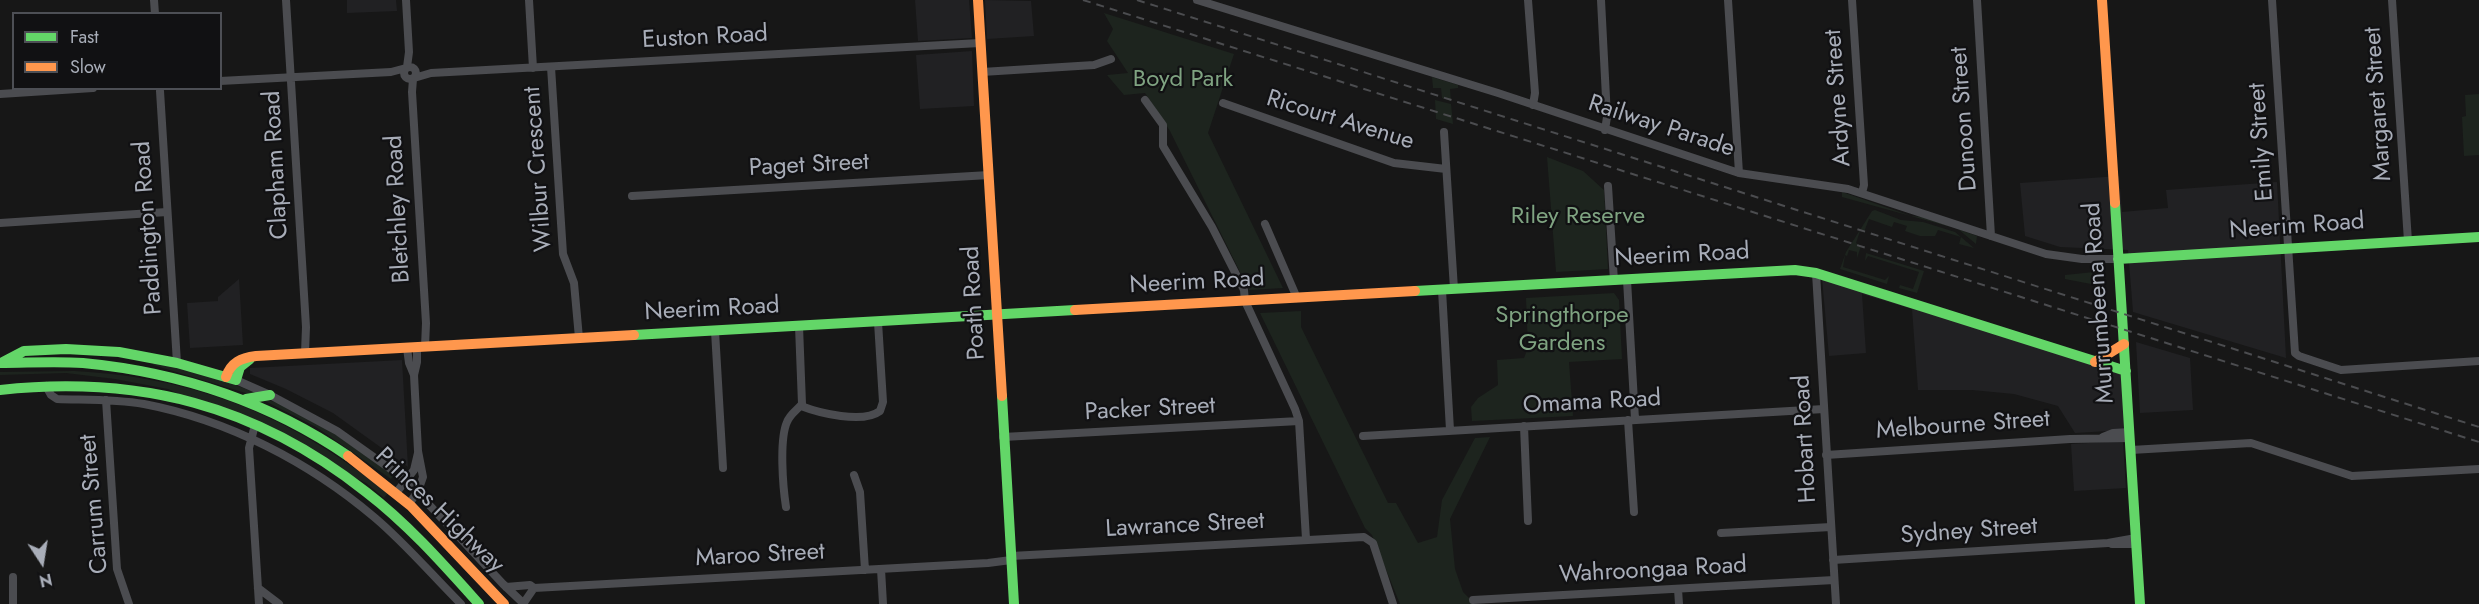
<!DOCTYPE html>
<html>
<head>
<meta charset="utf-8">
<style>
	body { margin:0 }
	#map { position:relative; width:2479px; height:604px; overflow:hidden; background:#171717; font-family:Jost,sans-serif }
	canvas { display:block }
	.legend { position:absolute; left:12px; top:12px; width:210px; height:78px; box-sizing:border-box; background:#111113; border:2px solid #4d4f55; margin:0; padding:8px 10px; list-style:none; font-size:18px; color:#a8adb8 }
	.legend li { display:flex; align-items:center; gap:12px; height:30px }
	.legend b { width:30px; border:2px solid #4d4f55 }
	.north { position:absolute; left:12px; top:532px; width:60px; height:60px; -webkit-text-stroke:4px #111113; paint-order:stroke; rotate:168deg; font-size:16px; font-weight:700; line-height:24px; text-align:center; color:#a8adb8 }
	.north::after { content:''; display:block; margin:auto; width:21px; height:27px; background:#a8adb8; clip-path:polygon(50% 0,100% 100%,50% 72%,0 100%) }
</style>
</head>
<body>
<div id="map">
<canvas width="2479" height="604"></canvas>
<ul class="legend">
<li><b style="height:8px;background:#63d668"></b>Fast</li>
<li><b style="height:8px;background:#ff974d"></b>Slow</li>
</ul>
<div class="north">N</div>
</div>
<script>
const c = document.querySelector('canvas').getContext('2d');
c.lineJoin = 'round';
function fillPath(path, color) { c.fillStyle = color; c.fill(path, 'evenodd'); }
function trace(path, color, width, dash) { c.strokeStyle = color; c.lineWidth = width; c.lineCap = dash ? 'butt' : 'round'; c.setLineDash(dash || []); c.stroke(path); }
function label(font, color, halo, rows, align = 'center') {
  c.font = font + ' Jost,sans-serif'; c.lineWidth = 4.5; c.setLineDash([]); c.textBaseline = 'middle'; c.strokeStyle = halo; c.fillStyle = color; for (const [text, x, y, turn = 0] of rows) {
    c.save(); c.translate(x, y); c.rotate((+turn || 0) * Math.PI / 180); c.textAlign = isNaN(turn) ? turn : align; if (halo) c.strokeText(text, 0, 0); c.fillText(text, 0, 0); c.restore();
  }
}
const built = new Path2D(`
	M 347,0 L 396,0 L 397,11 L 347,13 Z
	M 915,0 L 969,0 L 972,38 L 918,41 Z
	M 985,0 L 1031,1 L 1034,36 L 987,39 Z
	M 972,51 L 974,106 L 920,109 L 916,55 Z
	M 2119,176 L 2122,212 L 2168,208 L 2166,190 L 2277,182 L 2286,358 L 2133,312 L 2128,250 L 2060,247 L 2025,236 L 2020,183 Z
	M 1822,278 L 2122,374 L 2125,430 L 2075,433 L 2058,406 L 2014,394 L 1972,390 L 1918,390 L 1912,309 L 1862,294 L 1866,353 L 1829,356 Z
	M 239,279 L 243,345 L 190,348 L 187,303 L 218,301 L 218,297 Z
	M 2136,342 L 2190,358 L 2193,410 L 2140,413 Z
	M 402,360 L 408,467 L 333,413 L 286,389 L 250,374 L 250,368 Z
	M 2123,441 L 2126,488 L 2074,491 L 2071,444 Z`);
const green = new Path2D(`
	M 1104,13 L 1234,54 L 1208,133 L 1283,288 L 1249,290 L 1170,131 L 1145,93 L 1124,95 L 1107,75 L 1128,73 L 1107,41 L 1113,29 Z
	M 1432,77 L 1458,85 L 1458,88 L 1450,89 L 1451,101 L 1442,98 L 1441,88 L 1433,88 Z
	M 2479,94 L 2479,155 L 2464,156 L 2462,117 L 2466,116 L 2465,95 Z
	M 1435,100 L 1451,104 L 1453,124 L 1436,119 Z
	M 1547,157 L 1583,171 L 1604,190 L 1608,269 L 1556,272 Z
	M 1842,192 L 1911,216 L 1923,217 L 1977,236 L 1976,244 L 1958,229 L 1842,197 Z
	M 1875,210 L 1901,220 L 1923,222 L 1955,232 L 1974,248 L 1959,244 L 1961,237 L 1938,230 L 1935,236 L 1920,236 L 1905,231 L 1907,226 L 1894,222 L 1892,227 L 1869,219 L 1864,232 L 1860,231 L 1856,243 L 1861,246 L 1857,258 L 1857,252 L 1849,250 L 1847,256 L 1845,255 L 1843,267 L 1885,280 L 1889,276 L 1887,284 L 1840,269 L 1846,252 L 1872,211 Z
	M 1866,253 L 1924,271 L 1917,293 L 1899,288 L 1900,285 L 1913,289 L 1919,272 L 1868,256 L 1865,261 Z
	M 2094,272 L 2100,275 L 2096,285 L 2065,279 L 2065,275 Z
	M 1614,293 L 1619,300 L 1622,359 L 1569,362 L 1573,416 L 1472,421 L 1471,407 L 1478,398 L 1498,385 L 1497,360 L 1524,358 L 1528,348 L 1526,298 Z
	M 1301,311 L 1301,327 L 1388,503 L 1396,503 L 1418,543 L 1437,537 L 1442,500 L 1475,438 L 1490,437 L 1450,519 L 1455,569 L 1463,592 L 1475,604 L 1400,604 L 1372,535 L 1365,528 L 1260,313 Z
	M 154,361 L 223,380 L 256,393 L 249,394 L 153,365 Z
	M 74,371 C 201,378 289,416 388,493 L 384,498 L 366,483 L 168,389 L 115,379 L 66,373 L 0,375 L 0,372 Z
	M 263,400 C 289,398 370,458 394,475 L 391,479 L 316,427 Z`);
const street = new Path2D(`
	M 154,0 L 155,14
	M 286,0 L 306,327 L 305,353
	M 406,0 L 409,52 L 407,67
	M 529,0 L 533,68
	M 1197,0 L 1498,93 L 1739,173 L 1848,189 L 2046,254 L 2082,259 L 2118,259
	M 1528,0 L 1535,93 L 1533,105
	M 1601,0 L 1607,117 L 1605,130
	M 1728,0 L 1739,173
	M 1852,0 L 1864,185 L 1862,193
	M 1977,0 L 1991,236
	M 2272,0 L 2295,353 L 2299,356 L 2341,370 L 2479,361
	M 2392,0 L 2408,241
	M404 73a6 6 0 1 1 12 0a6 6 0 1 1-12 0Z
	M 551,67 L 563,254 L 574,283 L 579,338
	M 982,72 L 1094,65 L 1111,59
	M 414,78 L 431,73 L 980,43
	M 413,79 L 412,92 L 426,323 L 425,347
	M 220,81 L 391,72 L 406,68
	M 160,91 L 177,363
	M 0,94 L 93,88
	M 1145,100 L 1163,125 L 1163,146 L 1212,227 L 1244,290 L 1245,301 L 1295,409 L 1299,421 L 1306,539
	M 1223,103 L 1394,163 L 1446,169
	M 1444,132 L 1454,289
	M 1608,186 L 1614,281
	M 632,196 L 989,175
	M 0,223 L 167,212
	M 1265,224 L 1297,298
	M 1816,273 L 1836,604
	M 1627,280 L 1635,419
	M 1442,290 L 1450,430
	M 715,331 L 723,468
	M 407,348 L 409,363 L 414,375
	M 236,380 L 270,395 L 337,431 L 406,480 L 503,584 L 524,604
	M 46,386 L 51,395 L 57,399 C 86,400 115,399 144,404 C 228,420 309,462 374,517 C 405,543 432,575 461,604
	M 106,400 L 117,569 L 129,604
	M 801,406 C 819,413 863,424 880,411 L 883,402 L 878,322
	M 1628,420 L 1634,512
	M 255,425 L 249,448 L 259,604
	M 1524,426 L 1528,521
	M 1363,436 L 1824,409
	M 1003,437 L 1299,421
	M 2103,437 L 2113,433 L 2130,432
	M 2131,450 L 2251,443 L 2352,476 L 2479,469
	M 1826,455 L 2070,439 L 2130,438
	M 854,475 L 860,492 L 865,570
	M 396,493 L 414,470 L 418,453
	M 409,504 L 418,491 L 423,477 L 418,451 L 414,375 L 417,362 L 417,347
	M 786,507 C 783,488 779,440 787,422 C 790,414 797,410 802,404 L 799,326
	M 1721,533 L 1831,527
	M 2112,544 L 2136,544
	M 1011,556 L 1364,537 L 1373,543 L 1393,604
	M 1833,560 L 2108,543 L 2136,538
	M 881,569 L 883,604
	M 13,577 L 13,604
	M 506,587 L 530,585 L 534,588 L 988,563 L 1011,560
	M 258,588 L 279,604
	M 1678,589 L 1679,604
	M 1473,600 L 1834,580
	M 523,604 L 534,588`);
const fast = new Path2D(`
	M 2115,203 L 2140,604
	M 2118,259 L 2479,237
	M 1415,291 L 1795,270 L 1816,273 L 2126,371
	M 634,335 L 1075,310
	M 3,362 L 24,351 L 66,349 L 119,352 L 177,363 L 236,380 L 240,367 L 250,359
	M 0,363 C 27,363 55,361 83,363 C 178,372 269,402 348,456
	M 0,390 C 139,375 256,405 366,492 C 408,524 444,565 479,604
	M 1002,396 L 1014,604
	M 246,399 L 270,395`);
const slow = new Path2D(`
	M 978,0 L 1002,396
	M 2102,0 L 2115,203
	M 1075,310 L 1415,291
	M 2095,362 L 2124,344
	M 226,377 C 231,362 241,358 256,356 L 634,335
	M 348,456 L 411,506 L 504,604`);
const rail = new Path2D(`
	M 1083,0 L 2479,442
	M 1137,0 L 2479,427`);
const streetNames = [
	["Euston Road",705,38,-3],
	["Ardyne Street",1839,98,-94],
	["Margaret Street",2379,104,-94],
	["Dunoon Street",1965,119,-94],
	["Ricourt Avenue",1340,121,17],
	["Railway Parade",1661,127,18],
	["Emily Street",2262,142,-94],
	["Clapham Road",277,165,-93],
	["Paget Street",809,166,-3],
	["Wilbur Crescent",539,169,-94],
	["Bletchley Road",399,209,-93],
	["Neerim Road",2297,227,-4],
	["Paddington Road",149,228,-94],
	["Neerim Road",1682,256,-3],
	["Neerim Road",1197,283,-3],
	["Poath Road",975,303,-93],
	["Murrumbeena Road",2100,303,-94],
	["Neerim Road",712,310,-3],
	["Omama Road",1592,403,-3],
	["Packer Street",1150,410,-3],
	["Melbourne Street",1963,426,-4],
	["Hobart Road",1806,439,-93],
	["Carrum Street",95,504,-95],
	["Princes Highway",439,511,44],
	["Lawrance Street",1185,526,-3],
	["Sydney Street",1969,532,-4],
	["Maroo Street",760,556,-3],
	["Wahroongaa Road",1653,571,-3]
];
const parkNames = [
	["Boyd Park",1183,80],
	["Riley Reserve",1578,217],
	["Springthorpe",1562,316],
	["Gardens",1562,344]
];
fillPath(built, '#212123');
fillPath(green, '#1d241e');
trace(street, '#4b4c50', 8);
trace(fast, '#63d668', 10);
trace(slow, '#ff974d', 10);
trace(rail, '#4b4c4f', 2, [8, 6]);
label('24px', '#a8adb8', '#111113', streetNames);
label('24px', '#7fa381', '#111113', parkNames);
</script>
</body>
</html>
